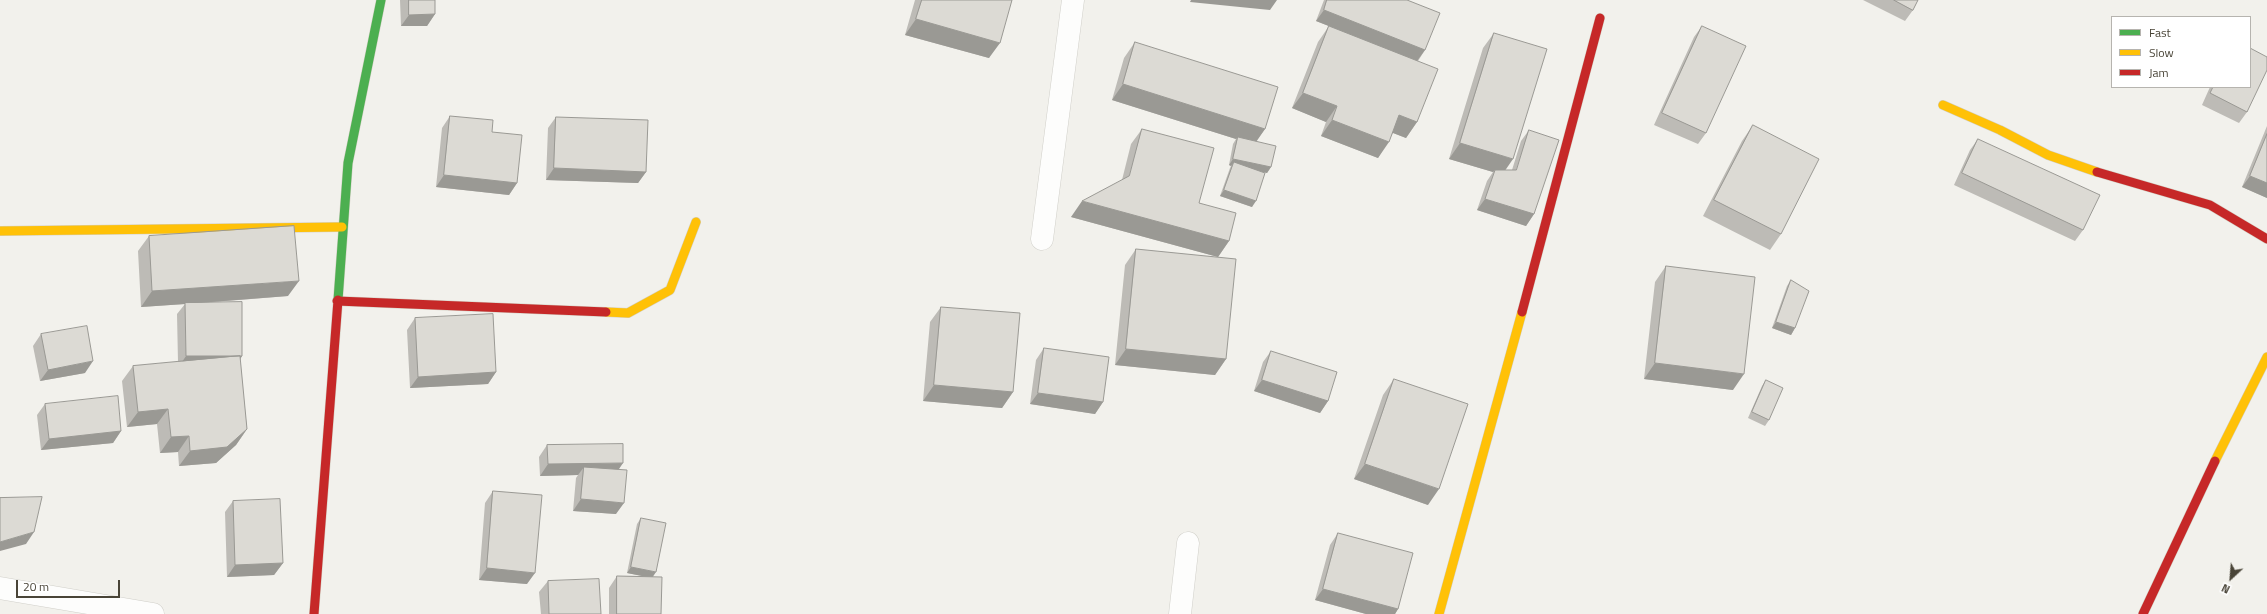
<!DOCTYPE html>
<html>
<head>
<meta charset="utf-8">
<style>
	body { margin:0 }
	#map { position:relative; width:2267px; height:614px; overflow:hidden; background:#f2f1ec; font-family:"Titillium Web",sans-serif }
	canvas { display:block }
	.legend { position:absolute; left:2111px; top:16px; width:140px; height:72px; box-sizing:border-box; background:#fff; border:1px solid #b6b4af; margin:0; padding:5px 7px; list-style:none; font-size:12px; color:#494437 }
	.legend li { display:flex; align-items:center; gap:8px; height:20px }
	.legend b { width:20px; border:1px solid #b6b4af }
	.north { position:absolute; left:2211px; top:558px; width:40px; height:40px; -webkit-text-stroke:3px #fff; paint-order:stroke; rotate:206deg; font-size:11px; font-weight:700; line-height:16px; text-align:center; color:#494437 }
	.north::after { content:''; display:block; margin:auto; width:14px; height:18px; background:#494437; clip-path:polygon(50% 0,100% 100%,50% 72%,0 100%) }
	.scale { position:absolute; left:16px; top:580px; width:104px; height:18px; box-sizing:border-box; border:2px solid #494437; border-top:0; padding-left:5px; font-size:12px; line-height:14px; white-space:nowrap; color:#494437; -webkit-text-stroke:3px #fff; paint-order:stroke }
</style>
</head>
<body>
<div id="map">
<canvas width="2267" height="614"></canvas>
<ul class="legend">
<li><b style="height:5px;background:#4caf50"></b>Fast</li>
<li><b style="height:5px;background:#ffc107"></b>Slow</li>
<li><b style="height:5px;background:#c62828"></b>Jam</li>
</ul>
<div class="north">N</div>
<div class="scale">20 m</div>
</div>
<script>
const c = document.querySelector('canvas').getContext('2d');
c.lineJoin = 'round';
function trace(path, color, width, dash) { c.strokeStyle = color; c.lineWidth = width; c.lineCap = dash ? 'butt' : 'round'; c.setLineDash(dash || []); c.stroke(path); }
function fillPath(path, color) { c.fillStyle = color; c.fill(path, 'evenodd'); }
const street = new Path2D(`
	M 1042,239 L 1073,0
	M 0,588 L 153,614
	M 1180,614 L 1188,543`);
const fast = new Path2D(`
	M 338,300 L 348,163 L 381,0`);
const slow = new Path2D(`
	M 1943,105 L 2000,130 L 2048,155 L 2097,172
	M 0,231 L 342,227
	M 606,312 L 628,313 L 670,290 L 696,222
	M 2215,461 L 2267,357
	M 1439,614 L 1522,312`);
const jam = new Path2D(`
	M 2097,172 L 2210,205 L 2267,239
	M 337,301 L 606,312
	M 1522,312 L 1600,18
	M 314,614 L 338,300
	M 2143,614 L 2215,461`);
const wall = new Path2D(`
	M 400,0 L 435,0 L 435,14 L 427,26 L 401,26 Z
	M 915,0 L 1012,0 L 989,58 L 905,35 Z
	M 1324,0 L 1407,0 L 1425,50 L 1418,61 L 1417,122 L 1406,138 L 1393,133 L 1378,158 L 1321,136 L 1326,122 L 1292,108 L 1318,42 L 1329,26 L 1316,21 Z
	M 1863,0 L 1918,0 L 1913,10 L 1905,21 Z
	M 1702,26 L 1706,133 L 1698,144 L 1654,125 L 1694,37 Z
	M 1494,33 L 1505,170 L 1512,170 L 1521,141 L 1529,130 L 1534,214 L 1526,226 L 1477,210 L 1487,181 L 1493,172 L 1449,159 L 1483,48 Z
	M 1135,42 L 1265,129 L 1256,141 L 1271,167 L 1267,173 L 1263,172 L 1252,207 L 1220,196 L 1230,168 L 1231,166 L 1229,165 L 1233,144 L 1236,139 L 1112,100 L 1124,58 Z
	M 2210,87 L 2250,87 L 2247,112 L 2239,123 L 2202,105 Z
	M 450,116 L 517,183 L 509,195 L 436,187 L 442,128 Z
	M 556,117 L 646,172 L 638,183 L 546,180 L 548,128 Z
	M 1753,125 L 1781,234 L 1770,250 L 1703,216 L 1742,141 Z
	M 2267,126 L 2267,198 L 2242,187 Z
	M 1142,129 L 1199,203 L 1229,241 L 1218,257 L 1071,217 L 1122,180 L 1131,144 Z
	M 1978,139 L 2083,230 L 2075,241 L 1954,185 L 1970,150 Z
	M 149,236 L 288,296 L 202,303 L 242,356 L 240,360 L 247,429 L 236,445 L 216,463 L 179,466 L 178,452 L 160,453 L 157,424 L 127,427 L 122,381 L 133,366 L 178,362 L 177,314 L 185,304 L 141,307 L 138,251 Z
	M 1136,249 L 1226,359 L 1215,375 L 1115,365 L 1125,265 Z
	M 1666,266 L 1733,390 L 1644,379 L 1655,282 Z
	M 1791,280 L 1795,328 L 1791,335 L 1772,328 L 1787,286 Z
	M 941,307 L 1013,392 L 1002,408 L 923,401 L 930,322 Z
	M 415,318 L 496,372 L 488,384 L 410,388 L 407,330 Z
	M 41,334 L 85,373 L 40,381 L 33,346 Z
	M 1044,348 L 1103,402 L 1095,414 L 1030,404 L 1036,360 Z
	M 1271,351 L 1328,401 L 1320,413 L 1254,391 L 1263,362 Z
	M 1394,379 L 1428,505 L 1354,479 L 1383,395 Z
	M 1766,380 L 1769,420 L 1765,426 L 1748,418 L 1762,386 Z
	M 45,404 L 121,431 L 113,443 L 41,450 L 37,415 Z
	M 547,445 L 618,469 L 616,514 L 573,511 L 576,478 L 578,475 L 540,476 L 539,457 Z
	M 493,491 L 527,584 L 479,580 L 485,503 Z
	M 233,501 L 283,563 L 274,575 L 227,577 L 225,512 Z
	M 641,518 L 661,614 L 609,614 L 609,588 L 617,576 L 642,576 L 627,573 L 637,524 Z
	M 1338,533 L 1398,609 L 1395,614 L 1366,614 L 1315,600 L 1330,545 Z
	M 548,581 L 601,614 L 541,614 L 539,592 Z`);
const shadedWall = new Path2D(`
	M 1191,0 L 1277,0 L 1270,10 L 1190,2 Z
	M 1324,10 L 1425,50 L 1417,61 L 1316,21 Z
	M 435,14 L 427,26 L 401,26 L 409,15 Z
	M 916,19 L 1000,43 L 989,58 L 905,35 Z
	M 1123,84 L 1265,129 L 1254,145 L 1238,137 L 1236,139 L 1112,100 Z
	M 1303,93 L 1337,106 L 1326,122 L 1292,108 Z
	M 1399,115 L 1417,122 L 1406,138 L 1388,131 Z
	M 1332,120 L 1389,142 L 1378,158 L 1321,136 Z
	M 1460,143 L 1513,159 L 1502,175 L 1495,170 L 1493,172 L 1449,159 Z
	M 1233,159 L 1271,167 L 1267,173 L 1233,166 L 1234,162 L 1231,166 L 1229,165 Z
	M 554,168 L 646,172 L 638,183 L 546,180 Z
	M 444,175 L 517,183 L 509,195 L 436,187 Z
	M 2250,176 L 2267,183 L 2267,198 L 2242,187 Z
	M 1224,190 L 1256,201 L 1252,207 L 1220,196 Z
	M 1485,199 L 1534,214 L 1526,226 L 1477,210 Z
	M 1082,201 L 1229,241 L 1218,257 L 1071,217 Z
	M 299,281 L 288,296 L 185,304 L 185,303 L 185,304 L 141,307 L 152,291 Z
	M 1776,322 L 1795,328 L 1791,335 L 1772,328 Z
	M 1126,349 L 1226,359 L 1215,375 L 1115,365 Z
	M 186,356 L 242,356 L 234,368 L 178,368 Z
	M 93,361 L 85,373 L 40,381 L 48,370 Z
	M 1655,363 L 1744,374 L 1733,390 L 1644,379 Z
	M 496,372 L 488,384 L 410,388 L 418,377 Z
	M 1262,380 L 1328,401 L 1320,413 L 1254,391 Z
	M 934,385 L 1013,392 L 1002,408 L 923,401 Z
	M 1038,393 L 1103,402 L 1095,414 L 1030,404 Z
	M 168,409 L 157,424 L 127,427 L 138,412 Z
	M 247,429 L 236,445 L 216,463 L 179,466 L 190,451 Z
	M 121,431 L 113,443 L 41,450 L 49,439 Z
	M 189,436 L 178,452 L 160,453 L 171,437 Z
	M 623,463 L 615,475 L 584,467 L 578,475 L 540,476 L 548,464 Z
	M 1365,464 L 1439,489 L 1428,505 L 1354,479 Z
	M 581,499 L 624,503 L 616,514 L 573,511 Z
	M 34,532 L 26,544 L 0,551 L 0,542 Z
	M 283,563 L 274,575 L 227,577 L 235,565 Z
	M 631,567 L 656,572 L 652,578 L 627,573 Z
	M 487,568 L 535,573 L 527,584 L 479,580 Z
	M 1323,589 L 1398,609 L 1395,614 L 1366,614 L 1315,600 Z`);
const building = new Path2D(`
	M 409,0 L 435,0 L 435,14 L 409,15 Z
	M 922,0 L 1012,0 L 1000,43 L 916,19 Z
	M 1327,0 L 1407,0 L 1440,13 L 1425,50 L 1324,10 Z
	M 1894,0 L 1918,0 L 1913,10 Z
	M 1329,26 L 1438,69 L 1417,122 L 1399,115 L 1389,142 L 1332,120 L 1337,106 L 1303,93 Z
	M 1702,26 L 1746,46 L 1706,133 L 1662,113 Z
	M 1494,33 L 1547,49 L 1513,159 L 1460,143 Z
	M 1135,42 L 1278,87 L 1265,129 L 1123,84 Z
	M 2250,48 L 2267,57 L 2267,70 L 2247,112 L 2210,93 L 2213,87 L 2250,87 Z
	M 450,116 L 493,120 L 492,132 L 522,135 L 517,183 L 444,175 Z
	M 556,117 L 648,120 L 646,172 L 554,168 Z
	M 1753,125 L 1819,159 L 1781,234 L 1714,200 Z
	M 1142,129 L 1214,148 L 1199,203 L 1236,213 L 1229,241 L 1082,201 L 1129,176 Z
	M 1529,130 L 1559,140 L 1534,214 L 1485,199 L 1495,170 L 1516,170 Z
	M 2267,134 L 2267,183 L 2250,176 Z
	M 1238,137 L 1276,146 L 1271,167 L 1233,159 Z
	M 1978,139 L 2100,195 L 2083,230 L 1962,173 Z
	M 1234,162 L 1265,173 L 1256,201 L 1224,190 Z
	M 294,226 L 299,281 L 152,291 L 149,236 Z
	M 1136,249 L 1236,259 L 1226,359 L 1126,349 Z
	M 1666,266 L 1755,277 L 1744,374 L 1655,363 Z
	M 1791,280 L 1809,291 L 1795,328 L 1776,322 Z
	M 242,302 L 242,356 L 186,356 L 185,303 Z
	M 941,307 L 1020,313 L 1013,392 L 934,385 Z
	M 493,314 L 496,372 L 418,377 L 415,318 Z
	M 87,326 L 93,361 L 48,370 L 41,334 Z
	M 1044,348 L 1109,357 L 1103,402 L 1038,393 Z
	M 1271,351 L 1337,372 L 1328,401 L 1262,380 Z
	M 240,356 L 247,429 L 227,447 L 190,451 L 189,436 L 171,437 L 168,409 L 138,412 L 133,366 Z
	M 1394,379 L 1468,404 L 1439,489 L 1365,464 Z
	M 1766,380 L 1783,388 L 1769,420 L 1752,412 Z
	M 118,396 L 121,431 L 49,439 L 45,404 Z
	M 623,444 L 623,463 L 548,464 L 547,445 Z
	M 584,467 L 627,470 L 624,503 L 581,499 Z
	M 493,491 L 542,495 L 535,573 L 487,568 Z
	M 42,497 L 34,532 L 0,542 L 0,498 Z
	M 280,499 L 283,563 L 235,565 L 233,501 Z
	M 641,518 L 666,523 L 656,572 L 631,567 Z
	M 1338,533 L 1413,553 L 1398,609 L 1323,589 Z
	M 617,576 L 662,577 L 661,614 L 617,614 Z
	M 599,579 L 601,614 L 549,614 L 548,581 Z`);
trace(street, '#d0cfc9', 23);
trace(fast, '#d2cfc3', 10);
trace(slow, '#d2cfc3', 10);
trace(jam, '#d2cfc3', 10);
trace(street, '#fdfdfc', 22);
trace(fast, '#4caf50', 9);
trace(slow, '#ffc107', 9);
trace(jam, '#c62828', 9);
fillPath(wall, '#bdbbb6');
fillPath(shadedWall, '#9a9994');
fillPath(building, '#dcdad4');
trace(building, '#9a9994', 1);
</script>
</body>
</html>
